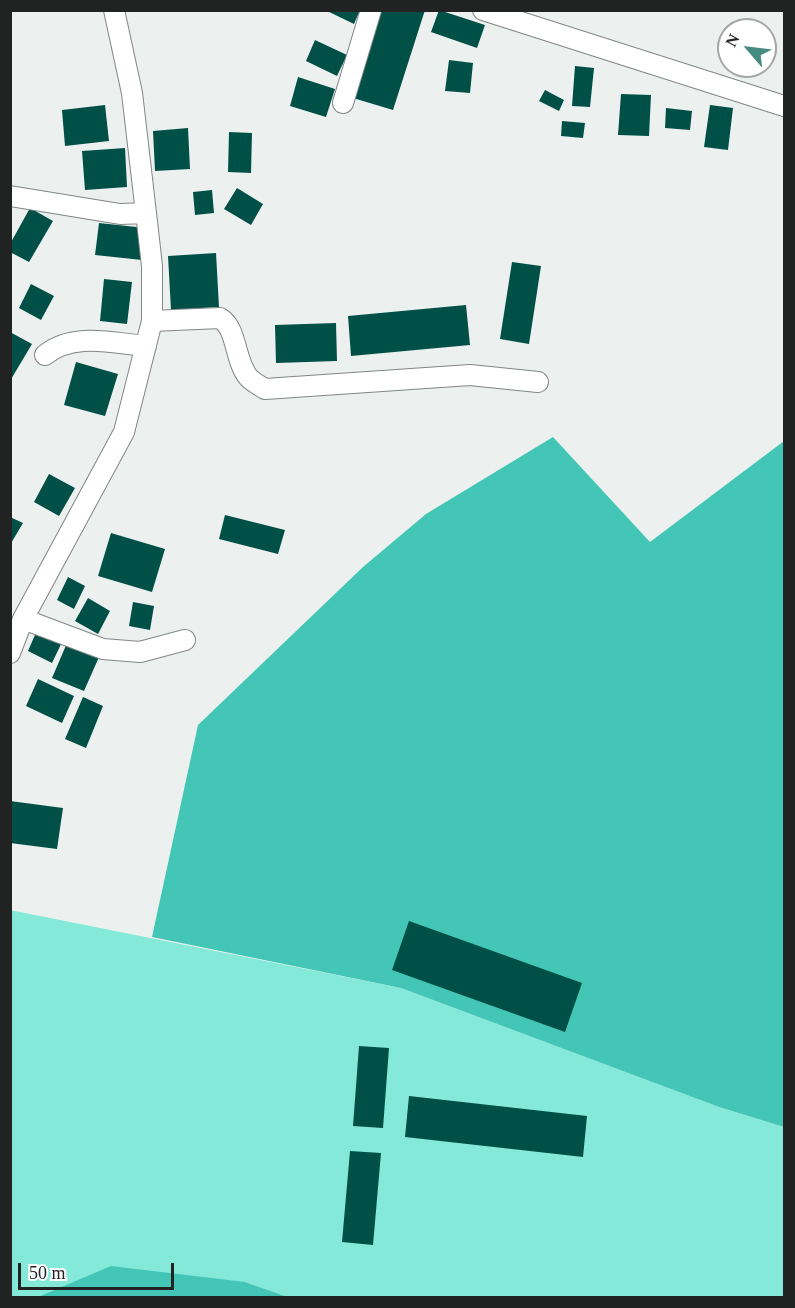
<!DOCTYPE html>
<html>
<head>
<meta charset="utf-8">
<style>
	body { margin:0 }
	#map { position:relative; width:795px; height:1308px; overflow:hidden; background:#ecf1f0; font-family:"Times New Roman",serif }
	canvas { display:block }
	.frame { position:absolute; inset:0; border:12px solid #212322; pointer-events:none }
	.north { position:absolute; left:717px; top:18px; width:60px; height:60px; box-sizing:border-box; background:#fff; border:2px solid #a6a7a7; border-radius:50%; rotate:298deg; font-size:16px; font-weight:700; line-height:24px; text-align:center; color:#212322 }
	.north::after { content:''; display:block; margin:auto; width:21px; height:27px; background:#468b80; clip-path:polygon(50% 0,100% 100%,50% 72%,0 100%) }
	.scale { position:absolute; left:18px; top:1263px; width:156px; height:27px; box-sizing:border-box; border:3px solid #212322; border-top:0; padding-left:8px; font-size:18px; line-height:21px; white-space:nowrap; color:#212322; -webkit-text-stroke:4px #fff; paint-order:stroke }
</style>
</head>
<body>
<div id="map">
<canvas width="795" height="1308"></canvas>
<div class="frame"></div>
<div class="north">N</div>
<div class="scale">50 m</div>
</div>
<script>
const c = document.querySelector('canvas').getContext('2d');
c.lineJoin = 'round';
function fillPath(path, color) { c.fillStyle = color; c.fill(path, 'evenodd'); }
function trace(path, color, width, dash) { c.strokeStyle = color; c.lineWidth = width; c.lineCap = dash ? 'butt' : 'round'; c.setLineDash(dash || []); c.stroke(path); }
const green = new Path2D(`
	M 10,910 L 401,988 L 719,1107 L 784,1127 L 784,1297 L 288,1297 L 245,1282 L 67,1286 L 38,1297 L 11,1297 Z`);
const water = new Path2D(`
	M 553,437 L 650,542 L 784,441 L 784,1127 L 719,1107 L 401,988 L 152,937 L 198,725 L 363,567 L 426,514 Z
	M 111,1266 L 245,1282 L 288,1297 L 38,1297 Z`);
const building = new Path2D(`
	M 325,10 L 360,10 L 354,24 Z
	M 380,10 L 425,10 L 393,110 L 353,98 Z
	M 439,10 L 485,25 L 477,48 L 431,32 Z
	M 315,40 L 347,55 L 337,76 L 306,61 Z
	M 449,60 L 473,63 L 470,93 L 445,91 Z
	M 575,66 L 594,68 L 590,107 L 572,106 Z
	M 298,77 L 335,89 L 326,117 L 290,106 Z
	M 545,90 L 564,100 L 559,111 L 539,101 Z
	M 621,94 L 651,95 L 649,136 L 618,135 Z
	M 105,105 L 109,141 L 65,146 L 62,110 Z
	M 710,105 L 733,108 L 728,150 L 704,147 Z
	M 666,108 L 692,111 L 690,130 L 665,128 Z
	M 562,121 L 585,123 L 583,138 L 561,136 Z
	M 188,128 L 190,169 L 155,171 L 153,131 Z
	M 229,132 L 252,133 L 251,173 L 228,172 Z
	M 125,148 L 127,187 L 85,190 L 82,151 Z
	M 237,188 L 263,204 L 251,225 L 224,209 Z
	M 212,190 L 214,213 L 195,215 L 193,192 Z
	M 30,208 L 53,221 L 29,262 L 10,252 L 10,244 Z
	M 99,223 L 146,228 L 142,260 L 95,255 Z
	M 216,253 L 219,307 L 171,310 L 168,256 Z
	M 512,262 L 541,266 L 529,344 L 500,339 Z
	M 104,279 L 132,282 L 127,324 L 100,321 Z
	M 31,284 L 54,296 L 41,320 L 19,308 Z
	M 466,305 L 470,345 L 351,356 L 348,316 Z
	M 336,323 L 337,361 L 276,363 L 275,325 Z
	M 10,332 L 32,344 L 10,381 Z
	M 76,362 L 118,374 L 105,416 L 64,405 Z
	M 49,474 L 75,488 L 59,516 L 34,502 Z
	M 225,515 L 285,530 L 278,554 L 219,539 Z
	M 10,517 L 23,523 L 10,545 Z
	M 111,533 L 165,549 L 152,592 L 98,576 Z
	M 68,577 L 85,586 L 74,609 L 57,600 Z
	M 88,598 L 110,611 L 98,634 L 75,621 Z
	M 133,602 L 154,606 L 150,630 L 129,626 Z
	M 38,628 L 63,640 L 52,663 L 28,651 Z
	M 67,643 L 99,657 L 84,691 L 52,678 Z
	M 38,679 L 74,696 L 62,723 L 26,706 Z
	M 83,697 L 103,706 L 86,748 L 65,739 Z
	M 10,801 L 63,808 L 57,849 L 10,843 Z
	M 409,921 L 582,983 L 565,1032 L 392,970 Z
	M 359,1046 L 389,1048 L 383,1128 L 353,1126 Z
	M 409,1096 L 587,1116 L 583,1157 L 405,1137 Z
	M 350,1151 L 381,1153 L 373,1245 L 342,1242 Z`);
const minor = new Path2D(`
	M 483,10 L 784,106
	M 343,103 L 371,10
	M 10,196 L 120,214 L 146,213
	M 152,321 L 220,318 C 238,329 234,361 249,378 C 253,382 260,386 265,389 L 470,375 L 538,382
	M 45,355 C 73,332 112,343 146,346
	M 23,619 L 103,649 L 140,652 L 185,640
	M 10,653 L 23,619 L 124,432 L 152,321 L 152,266 L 146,213 L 132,93 L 114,10`);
fillPath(green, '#85e9d9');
fillPath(water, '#43c6b5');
fillPath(building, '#005047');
trace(minor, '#818685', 22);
trace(minor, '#fff', 20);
</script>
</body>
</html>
